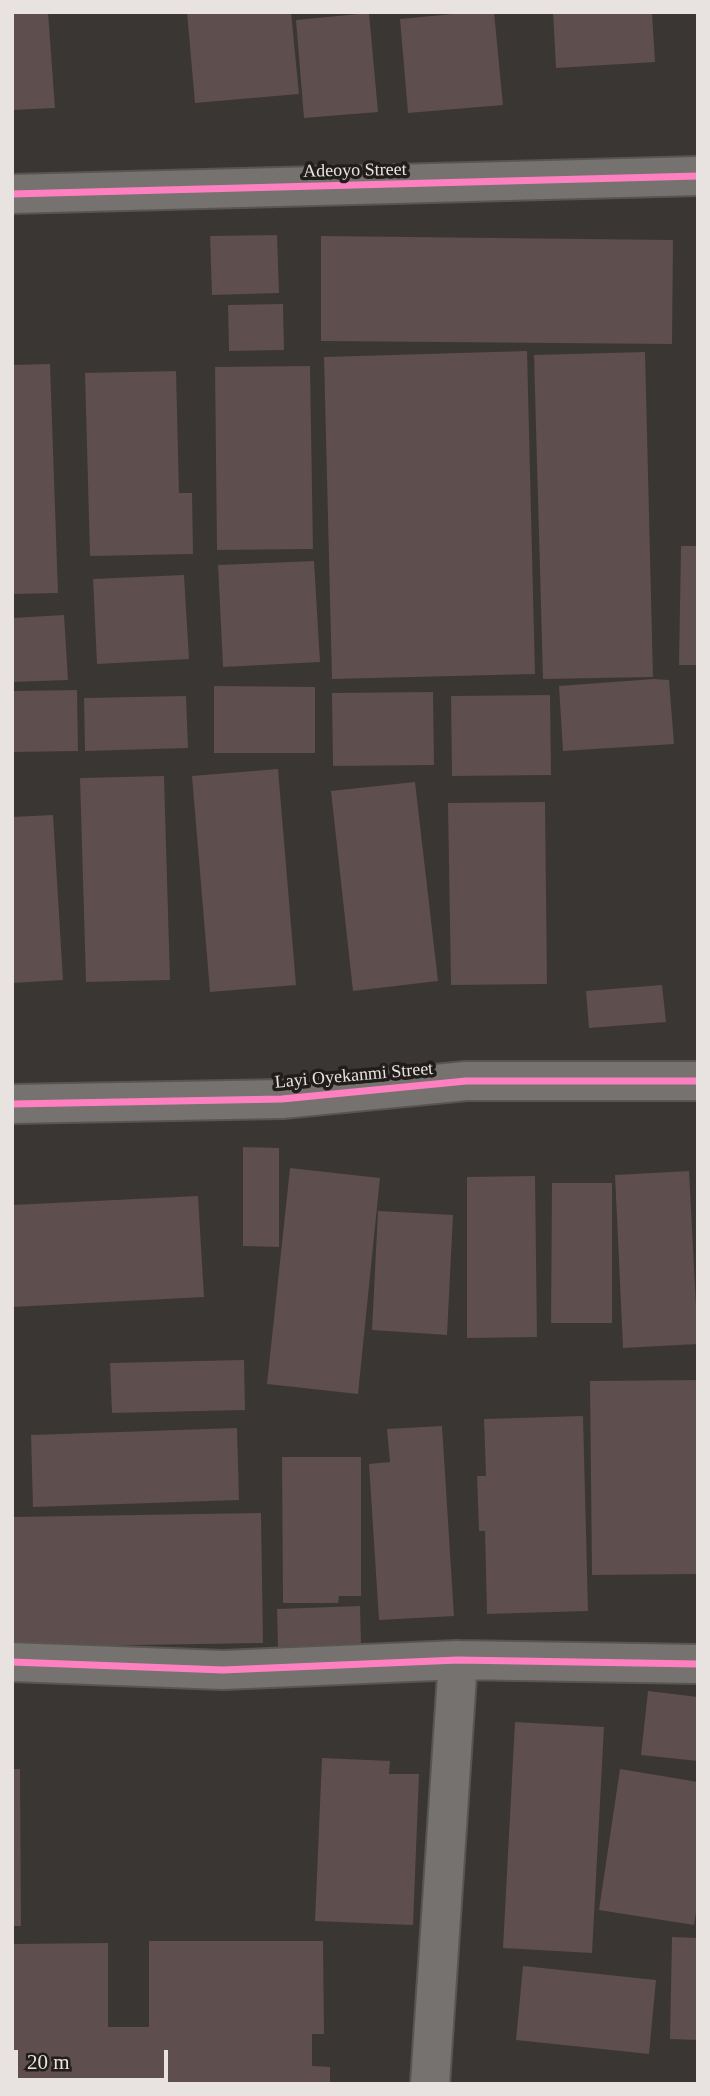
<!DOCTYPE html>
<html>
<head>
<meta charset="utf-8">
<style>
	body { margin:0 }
	#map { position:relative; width:710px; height:2096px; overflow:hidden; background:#3a3633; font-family:"Times New Roman",serif }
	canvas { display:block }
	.frame { position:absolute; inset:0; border:14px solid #e8e2e0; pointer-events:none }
	.scale { position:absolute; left:14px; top:2050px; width:154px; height:32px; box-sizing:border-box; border:4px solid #e8e2e0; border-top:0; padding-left:9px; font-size:21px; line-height:24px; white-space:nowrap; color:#e8e2e0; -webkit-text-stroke:5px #211d1b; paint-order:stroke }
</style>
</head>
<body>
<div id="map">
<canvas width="710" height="2096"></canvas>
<div class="frame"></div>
<div class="scale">20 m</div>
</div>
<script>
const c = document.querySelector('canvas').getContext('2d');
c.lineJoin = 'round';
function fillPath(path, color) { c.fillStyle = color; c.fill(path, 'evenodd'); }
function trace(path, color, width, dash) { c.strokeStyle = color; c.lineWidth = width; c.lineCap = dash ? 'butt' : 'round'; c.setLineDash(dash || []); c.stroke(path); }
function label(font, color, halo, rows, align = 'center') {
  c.font = font + ' "Times New Roman",serif'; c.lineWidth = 7; c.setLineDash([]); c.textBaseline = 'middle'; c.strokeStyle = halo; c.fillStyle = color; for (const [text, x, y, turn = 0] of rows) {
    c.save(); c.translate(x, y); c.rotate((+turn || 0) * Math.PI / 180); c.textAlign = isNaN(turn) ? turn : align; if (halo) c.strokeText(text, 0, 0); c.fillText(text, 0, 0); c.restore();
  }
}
const building = new Path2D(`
	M 12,12 L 48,12 L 55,108 L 12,110 Z
	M 187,12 L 291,12 L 299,94 L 195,103 Z
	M 474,12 L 494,12 L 503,105 L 408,113 L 400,19 Z
	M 553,12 L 652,12 L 655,62 L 556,68 Z
	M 369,13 L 378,112 L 304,118 L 296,20 Z
	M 277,235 L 279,293 L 212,295 L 210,236 Z
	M 321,236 L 673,240 L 672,344 L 321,341 Z
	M 283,304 L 284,350 L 229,351 L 228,305 Z
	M 527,351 L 535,674 L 332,679 L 324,357 Z
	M 645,352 L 653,677 L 543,679 L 534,355 Z
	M 50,364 L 58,593 L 12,594 L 12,365 Z
	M 310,366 L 313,549 L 217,550 L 215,367 Z
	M 176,371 L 179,493 L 192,493 L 193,554 L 90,556 L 85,373 Z
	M 681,546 L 698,546 L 698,665 L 679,665 Z
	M 314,561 L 320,662 L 223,667 L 218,565 Z
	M 184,575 L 189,659 L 97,664 L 93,579 Z
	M 64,615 L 68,680 L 12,682 L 12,618 Z
	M 654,679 L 669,680 L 674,744 L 563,751 L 559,686 Z
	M 214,686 L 315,687 L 315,753 L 214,753 Z
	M 77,690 L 78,751 L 12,752 L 12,691 Z
	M 433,692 L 434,765 L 333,766 L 332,693 Z
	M 550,695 L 551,775 L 452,776 L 451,696 Z
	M 186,696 L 188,748 L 85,751 L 84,698 Z
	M 278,769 L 296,985 L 210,992 L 192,776 Z
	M 164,776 L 170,980 L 86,982 L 80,778 Z
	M 415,782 L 438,981 L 353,991 L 331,791 Z
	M 545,802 L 547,984 L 451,985 L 448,803 Z
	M 53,815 L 63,980 L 12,983 L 12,817 Z
	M 662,985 L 666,1022 L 589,1028 L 586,991 Z
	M 243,1147 L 279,1148 L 279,1247 L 243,1246 Z
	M 290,1168 L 380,1178 L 358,1394 L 267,1384 Z
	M 689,1171 L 698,1344 L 623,1348 L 615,1175 Z
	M 535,1176 L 537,1337 L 467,1338 L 467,1177 Z
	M 552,1183 L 612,1183 L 612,1323 L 551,1323 Z
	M 198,1196 L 204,1297 L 12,1307 L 12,1205 Z
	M 378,1211 L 453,1215 L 447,1335 L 372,1330 Z
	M 244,1360 L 245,1410 L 112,1413 L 110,1363 Z
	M 698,1380 L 696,1574 L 592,1575 L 590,1381 Z
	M 583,1416 L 588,1611 L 487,1614 L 485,1531 L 479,1531 L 477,1476 L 486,1476 L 484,1419 Z
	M 442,1426 L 454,1616 L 379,1620 L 369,1464 L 390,1462 L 387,1429 Z
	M 237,1428 L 239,1500 L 33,1507 L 31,1435 Z
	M 282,1457 L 361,1457 L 361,1596 L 339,1596 L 338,1603 L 283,1603 Z
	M 261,1513 L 263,1643 L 12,1647 L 12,1517 Z
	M 360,1606 L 361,1644 L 278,1647 L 277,1609 Z
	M 648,1691 L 698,1697 L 698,1761 L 641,1755 Z
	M 515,1722 L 604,1727 L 592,1953 L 503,1948 Z
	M 322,1758 L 390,1761 L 389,1774 L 419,1774 L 413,1925 L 315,1921 Z
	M 12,1769 L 20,1769 L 21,1926 L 12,1926 Z
	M 620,1769 L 698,1782 L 698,1900 L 694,1925 L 599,1910 Z
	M 672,1937 L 698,1938 L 698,2040 L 670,2039 Z
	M 149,1941 L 323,1941 L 324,2034 L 312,2034 L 312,2066 L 330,2067 L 330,2084 L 12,2084 L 12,1944 L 108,1943 L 108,2027 L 149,2027 Z
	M 523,1966 L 656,1980 L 649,2054 L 516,2040 Z`);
const minor = new Path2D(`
	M 12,194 L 698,176
	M 12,1104 L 282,1099 L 466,1081 L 698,1081
	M 12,1662 L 223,1670 L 458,1660 L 698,1664
	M 430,2084 L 458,1660`);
const cycleway = new Path2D(`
	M 12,194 L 698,176
	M 12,1104 L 282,1099 L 466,1081 L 698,1081
	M 12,1662 L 223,1670 L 458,1660 L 698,1664`);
const streetNames = [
	["Adeoyo Street",355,171,-1],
	["Layi Oyekanmi Street",354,1076,-5]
];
fillPath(building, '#5e4e4d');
trace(minor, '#595553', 42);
trace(minor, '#767270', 38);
trace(cycleway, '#ff80c0', 7);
label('18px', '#e8e2e0', '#211d1b', streetNames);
</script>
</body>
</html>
